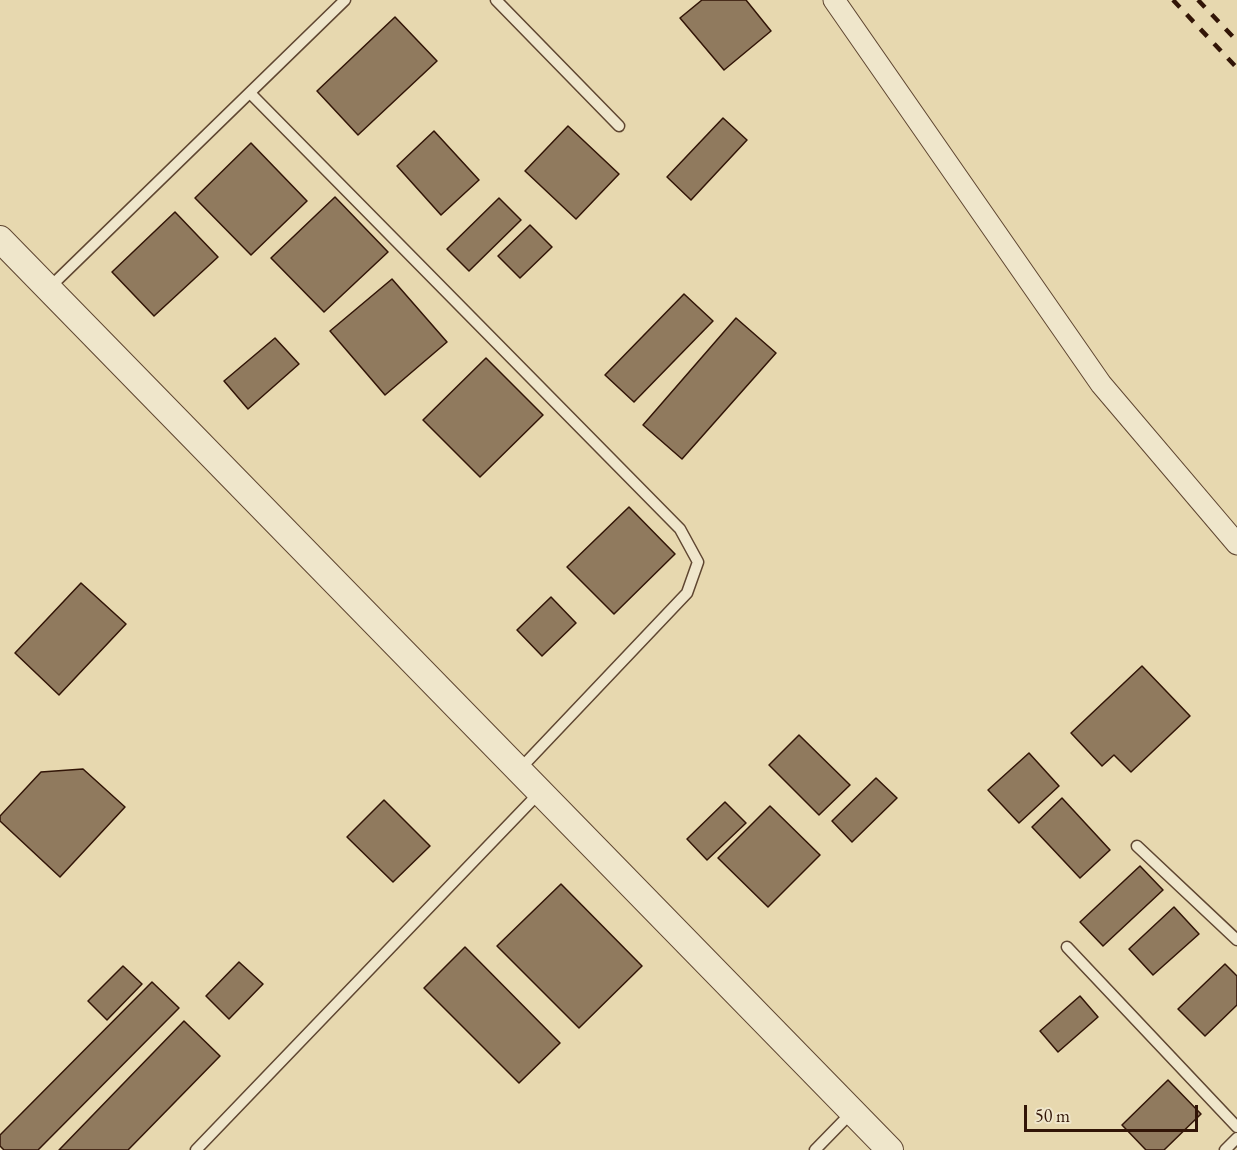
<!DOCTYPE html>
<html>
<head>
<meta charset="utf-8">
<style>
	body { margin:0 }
	#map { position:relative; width:1237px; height:1150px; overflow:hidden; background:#e7d8af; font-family:"EB Garamond",serif }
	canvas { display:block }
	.scale { position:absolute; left:1024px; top:1105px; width:174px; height:27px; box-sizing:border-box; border:3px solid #321507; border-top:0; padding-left:8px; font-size:18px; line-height:21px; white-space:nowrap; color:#321507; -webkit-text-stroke:4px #efe6cb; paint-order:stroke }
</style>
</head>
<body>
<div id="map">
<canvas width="1237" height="1150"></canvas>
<div class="scale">50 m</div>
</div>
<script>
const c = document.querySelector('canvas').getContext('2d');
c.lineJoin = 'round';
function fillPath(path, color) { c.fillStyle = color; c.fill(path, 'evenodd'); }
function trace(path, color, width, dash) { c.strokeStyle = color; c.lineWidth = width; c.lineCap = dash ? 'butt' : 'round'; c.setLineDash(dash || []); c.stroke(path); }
const building = new Path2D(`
	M 702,0 L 746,0 L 771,31 L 724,70 L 680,18 Z
	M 395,17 L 437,61 L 358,135 L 317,91 Z
	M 723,118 L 747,140 L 691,200 L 667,177 Z
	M 568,126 L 619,174 L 576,219 L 525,171 Z
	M 434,131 L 479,180 L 441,215 L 397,166 Z
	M 251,143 L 307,201 L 251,255 L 195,198 Z
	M 335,197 L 388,252 L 324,312 L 271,258 Z
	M 499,198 L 521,220 L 469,271 L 447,249 Z
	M 175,212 L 218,257 L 154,316 L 112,272 Z
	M 530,225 L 552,247 L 520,278 L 498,256 Z
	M 392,279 L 447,342 L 385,395 L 330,331 Z
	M 684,294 L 713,321 L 634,402 L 605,375 Z
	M 736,318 L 776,353 L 682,459 L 643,425 Z
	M 275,338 L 299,364 L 248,409 L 224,381 Z
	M 486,358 L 543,415 L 480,477 L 423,420 Z
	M 629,507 L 675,554 L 614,614 L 567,567 Z
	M 81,583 L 126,624 L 59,695 L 15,653 Z
	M 551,597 L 576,623 L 542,656 L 517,630 Z
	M 1142,666 L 1190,716 L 1131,772 L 1114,755 L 1102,766 L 1071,733 Z
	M 799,735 L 850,785 L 819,815 L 769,765 Z
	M 1029,753 L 1059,786 L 1019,823 L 988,790 Z
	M 83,769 L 125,807 L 60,877 L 0,821 L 0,816 L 41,772 Z
	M 876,778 L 897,798 L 852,842 L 832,821 Z
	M 1062,798 L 1110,850 L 1080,878 L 1032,827 Z
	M 384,800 L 430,846 L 393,882 L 347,837 Z
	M 725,802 L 746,823 L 707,860 L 687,839 Z
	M 770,806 L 820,855 L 768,907 L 718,858 Z
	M 1140,866 L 1163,890 L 1103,946 L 1080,922 Z
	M 561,884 L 642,966 L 579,1028 L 497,946 Z
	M 1174,907 L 1199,934 L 1153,975 L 1129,949 Z
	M 465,947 L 560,1043 L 519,1083 L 424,988 Z
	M 239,962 L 263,984 L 229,1019 L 206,996 Z
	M 1225,964 L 1237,976 L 1237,1005 L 1205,1036 L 1178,1009 Z
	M 123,966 L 142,984 L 107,1020 L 88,1001 Z
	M 152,982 L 179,1008 L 38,1150 L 4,1150 L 0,1146 L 0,1135 Z
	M 1080,996 L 1098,1017 L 1058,1052 L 1040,1031 Z
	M 184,1021 L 220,1056 L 128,1150 L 59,1150 Z
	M 1168,1080 L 1201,1114 L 1164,1150 L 1146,1150 L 1122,1125 Z`);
const service = new Path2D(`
	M 496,0 L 619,126
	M 250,93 L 680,529 L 698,562 L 687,593 L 519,770
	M 49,288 L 345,0
	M 1137,846 L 1237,940
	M 1067,947 L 1237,1127
	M 196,1150 L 540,792
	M 815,1150 L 852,1112
	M 1225,1150 L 1237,1138`);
const minor = new Path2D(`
	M 834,0 L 1101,384 L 1237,544`);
const tertiary = new Path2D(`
	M 0,239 L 890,1150`);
const rail = new Path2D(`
	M 1173,0 L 1237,68
	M 1198,0 L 1237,41`);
fillPath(building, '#907a5e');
trace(building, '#321507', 1.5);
trace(service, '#5f4631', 13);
trace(minor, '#5f4631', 23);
trace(tertiary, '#5f4631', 28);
trace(service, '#efe6cb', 10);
trace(minor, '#efe6cb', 21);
trace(tertiary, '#efe6cb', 26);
trace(rail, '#321507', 4.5, [10, 10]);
</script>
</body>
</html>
